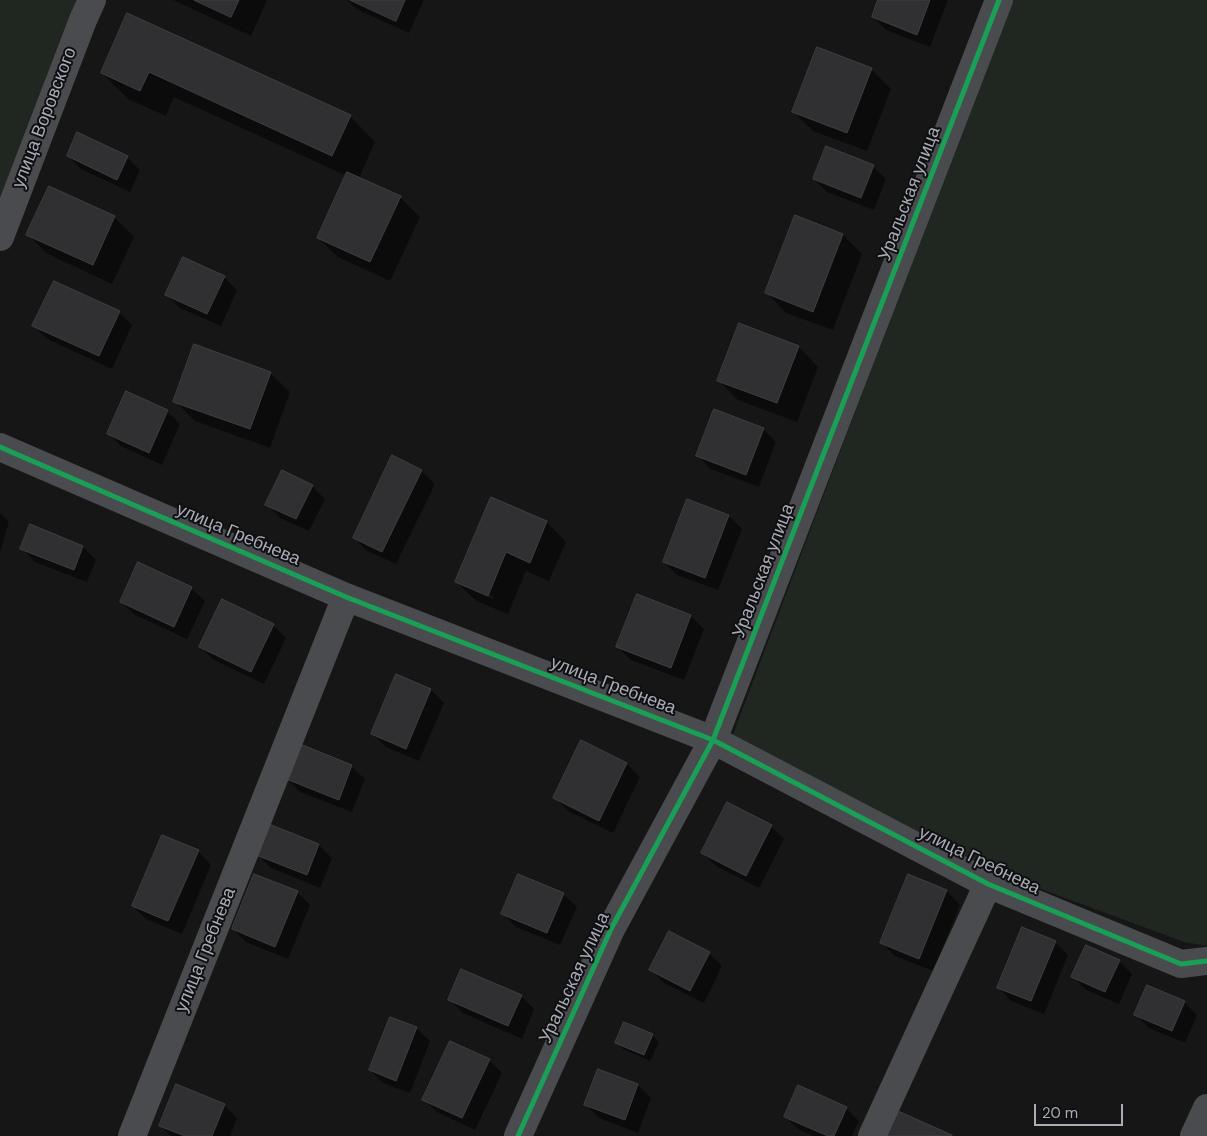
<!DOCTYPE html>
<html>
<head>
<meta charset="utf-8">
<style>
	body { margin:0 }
	#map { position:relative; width:1207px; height:1136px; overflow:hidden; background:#161616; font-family:"DM Sans",sans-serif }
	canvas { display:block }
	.scale { position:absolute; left:1034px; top:1104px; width:89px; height:22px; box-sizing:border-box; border:2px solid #a8acb6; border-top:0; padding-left:6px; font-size:15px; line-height:18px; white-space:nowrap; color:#a8acb6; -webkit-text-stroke:4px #101012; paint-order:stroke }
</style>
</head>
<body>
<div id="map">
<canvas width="1207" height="1136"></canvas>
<div class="scale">20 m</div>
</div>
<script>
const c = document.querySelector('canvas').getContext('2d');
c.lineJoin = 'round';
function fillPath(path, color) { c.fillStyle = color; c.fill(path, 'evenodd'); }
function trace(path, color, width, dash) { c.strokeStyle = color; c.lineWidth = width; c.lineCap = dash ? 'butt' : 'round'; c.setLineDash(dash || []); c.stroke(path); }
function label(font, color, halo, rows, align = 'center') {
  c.font = font + ' "DM Sans",sans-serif'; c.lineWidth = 4; c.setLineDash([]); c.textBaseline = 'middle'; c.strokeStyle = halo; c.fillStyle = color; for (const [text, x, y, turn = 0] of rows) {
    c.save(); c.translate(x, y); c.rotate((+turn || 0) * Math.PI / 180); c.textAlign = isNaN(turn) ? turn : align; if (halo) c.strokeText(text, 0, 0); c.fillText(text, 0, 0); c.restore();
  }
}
const green = new Path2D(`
	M 0,0 L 91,0 L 0,228 Z
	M 1011,0 L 1207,0 L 1207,946 L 1184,942 L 976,865 L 732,737 Z`);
const shadow = new Path2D(`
	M 173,0 L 267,0 L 251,36 Z
	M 347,0 L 424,0 L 409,33 L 356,9 Z
	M 880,0 L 948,0 L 930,47 L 886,30 L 873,17 Z
	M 128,15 L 350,116 L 375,142 L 359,178 L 400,197 L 420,217 L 390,281 L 338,257 L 318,238 L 347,176 L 174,97 L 166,116 L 128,99 L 102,73 Z
	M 871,69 L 891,89 L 867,151 L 813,131 L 793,111 Z
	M 68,156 L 127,157 L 140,170 L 130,192 L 81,169 Z
	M 873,166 L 886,179 L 874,210 L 827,192 L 814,179 Z
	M 114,217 L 134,237 L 112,284 L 48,254 L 28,235 Z
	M 843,235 L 862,254 L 833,330 L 786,313 L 767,293 Z
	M 224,277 L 237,290 L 221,326 L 180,308 L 166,294 Z
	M 119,312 L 132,325 L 112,369 L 47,339 L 34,326 Z
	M 740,325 L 799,347 L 818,367 L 797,422 L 738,400 L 719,381 Z
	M 270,373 L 290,392 L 270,448 L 195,421 L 175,401 Z
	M 167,411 L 180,424 L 162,465 L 121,446 L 108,433 Z
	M 763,429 L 776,442 L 759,487 L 711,469 L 698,456 Z
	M 421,471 L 435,484 L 396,564 L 367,551 L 354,538 Z
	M 312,486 L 325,499 L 309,531 L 280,518 L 267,504 Z
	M 492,499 L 547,522 L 566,542 L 549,581 L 526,571 L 508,614 L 476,601 L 457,582 ZM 479,590 L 494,597 L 493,599 L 479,593 Z
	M 687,501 L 729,516 L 742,529 L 718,590 L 677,575 L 664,562 Z
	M 0,513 L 9,522 L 0,552 Z
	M 83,547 L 96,560 L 87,582 L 35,562 L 22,548 Z
	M 191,588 L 205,601 L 187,639 L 135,615 L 121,602 Z
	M 691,616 L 704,629 L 684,680 L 631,660 L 618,647 Z
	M 273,625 L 286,638 L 264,684 L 214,660 L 200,647 Z
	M 397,676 L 431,690 L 444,703 L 419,761 L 386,747 L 372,733 Z
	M 582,742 L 627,764 L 640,777 L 613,833 L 568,811 L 555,798 Z
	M 351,766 L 365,779 L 352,812 L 300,792 L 287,779 Z
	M 269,826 L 319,845 L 332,858 L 320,888 L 271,868 L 258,855 Z
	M 771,826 L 784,839 L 759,888 L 716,866 L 702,853 Z
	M 198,851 L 211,865 L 182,934 L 146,919 L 133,906 Z
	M 909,876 L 947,891 L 960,905 L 933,971 L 895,956 L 882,943 Z
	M 297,892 L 310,905 L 288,959 L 246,942 L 233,929 Z
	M 563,894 L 577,907 L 560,945 L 516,927 L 502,913 Z
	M 1055,942 L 1068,955 L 1044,1014 L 1011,1001 L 998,987 Z
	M 709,953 L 722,966 L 704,1003 L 664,983 L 651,970 Z
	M 1119,961 L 1132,974 L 1119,1004 L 1086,990 L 1073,977 Z
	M 521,996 L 534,1009 L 522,1039 L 463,1013 L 450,1000 Z
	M 1184,1002 L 1197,1015 L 1185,1043 L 1149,1028 L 1136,1015 Z
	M 416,1028 L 430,1041 L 410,1093 L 383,1083 L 370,1070 Z
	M 652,1035 L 659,1042 L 650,1061 L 623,1049 L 616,1043 Z
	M 489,1060 L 502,1073 L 475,1130 L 437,1112 L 424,1099 Z
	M 599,1070 L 638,1085 L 651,1098 L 638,1133 L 599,1118 L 586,1105 Z
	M 224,1105 L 237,1118 L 230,1136 L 171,1136 L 161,1126 Z
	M 846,1108 L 859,1121 L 852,1136 L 813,1136 L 798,1129 L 785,1116 Z`);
const building = new Path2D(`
	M 194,0 L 239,0 L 231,17 Z
	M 350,0 L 405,0 L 396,21 Z
	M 878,0 L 930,0 L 917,35 L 872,17 Z
	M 127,13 L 351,115 L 332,156 L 149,72 L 140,91 L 101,73 Z
	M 817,47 L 872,68 L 847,133 L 792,112 Z
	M 77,132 L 128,156 L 117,180 L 67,156 Z
	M 826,146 L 874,165 L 861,198 L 813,179 Z
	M 347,172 L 401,196 L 370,262 L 317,238 Z
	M 49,186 L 115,216 L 93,265 L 26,235 Z
	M 795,215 L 843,234 L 813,312 L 765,293 Z
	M 183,257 L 225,276 L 207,314 L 165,295 Z
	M 54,281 L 120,311 L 99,356 L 32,326 Z
	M 739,323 L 799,346 L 777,403 L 717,381 Z
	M 194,344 L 271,372 L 250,429 L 173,402 Z
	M 126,391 L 168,410 L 149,453 L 107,434 Z
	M 714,409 L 764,428 L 746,475 L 696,456 Z
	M 392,455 L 422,470 L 382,552 L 353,538 Z
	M 282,470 L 313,485 L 296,519 L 265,505 Z
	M 491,497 L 547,521 L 530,563 L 506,552 L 488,596 L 455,582 Z
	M 687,499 L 729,515 L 705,578 L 663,562 Z
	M 30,524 L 83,546 L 74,570 L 20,549 Z
	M 138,562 L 192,587 L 174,627 L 120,602 Z
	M 637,594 L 691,615 L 671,668 L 616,647 Z
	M 222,599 L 274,624 L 251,672 L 199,647 Z
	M 396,674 L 431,689 L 406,749 L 371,734 Z
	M 581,740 L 627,763 L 599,821 L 553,798 Z
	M 300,744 L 352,765 L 339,800 L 286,779 Z
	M 727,802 L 772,825 L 746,876 L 701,853 Z
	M 269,824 L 319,844 L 307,875 L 256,855 Z
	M 162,835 L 199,850 L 168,921 L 132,906 Z
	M 254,874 L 298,891 L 275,947 L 232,929 Z
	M 518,874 L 564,893 L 547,933 L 501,914 Z
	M 908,874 L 947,890 L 919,959 L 880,943 Z
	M 1022,927 L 1056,941 L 1031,1001 L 997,988 Z
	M 669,931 L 710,952 L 690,991 L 649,970 Z
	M 1086,945 L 1120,960 L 1105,992 L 1071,977 Z
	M 461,969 L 522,995 L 508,1026 L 448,1000 Z
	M 1147,985 L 1185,1001 L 1172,1031 L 1134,1015 Z
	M 390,1017 L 417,1027 L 396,1081 L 369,1070 Z
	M 624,1022 L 653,1034 L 644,1055 L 615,1043 Z
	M 450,1041 L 490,1059 L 462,1118 L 422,1100 Z
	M 598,1069 L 638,1084 L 625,1120 L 584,1105 Z
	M 176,1084 L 225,1104 L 212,1136 L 185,1136 L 159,1126 Z
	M 798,1085 L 847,1107 L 834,1136 L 828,1136 L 784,1117 Z
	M 898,1111 L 952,1135 L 952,1136 L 887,1136 Z`);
const street = new Path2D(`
	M 0,237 L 83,20 L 92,0
	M 0,447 L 346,597 L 713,740 L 988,884 L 1181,964 L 1207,961
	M 132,1136 L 346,597
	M 518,1136 L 611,929 L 713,740 L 999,0
	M 872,1136 L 988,884
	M 1194,1136 L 1207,1108`);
const cycleway = new Path2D(`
	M 0,447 L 346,597 L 713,740 L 988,884 L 1181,964 L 1207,961
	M 518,1136 L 611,929 L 713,740 L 999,0`);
const streetNames = [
	["улица Воровского",45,118,-69],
	["Уральская улица",910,194,-69],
	["улица Гребнева",238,535,23],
	["Уральская улица",764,571,-69],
	["улица Гребнева",613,686,21],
	["улица Гребнева",979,861,26],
	["улица Гребнева",206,950,-68],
	["Уральская улица",575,978,-65]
];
fillPath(green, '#202620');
fillPath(shadow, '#0007');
fillPath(building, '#303032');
trace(building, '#3e3f42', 1);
trace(street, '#4a4b4e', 28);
trace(cycleway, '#1a9f57', 5);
label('18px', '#a8acb6', '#101012', streetNames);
</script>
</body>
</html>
